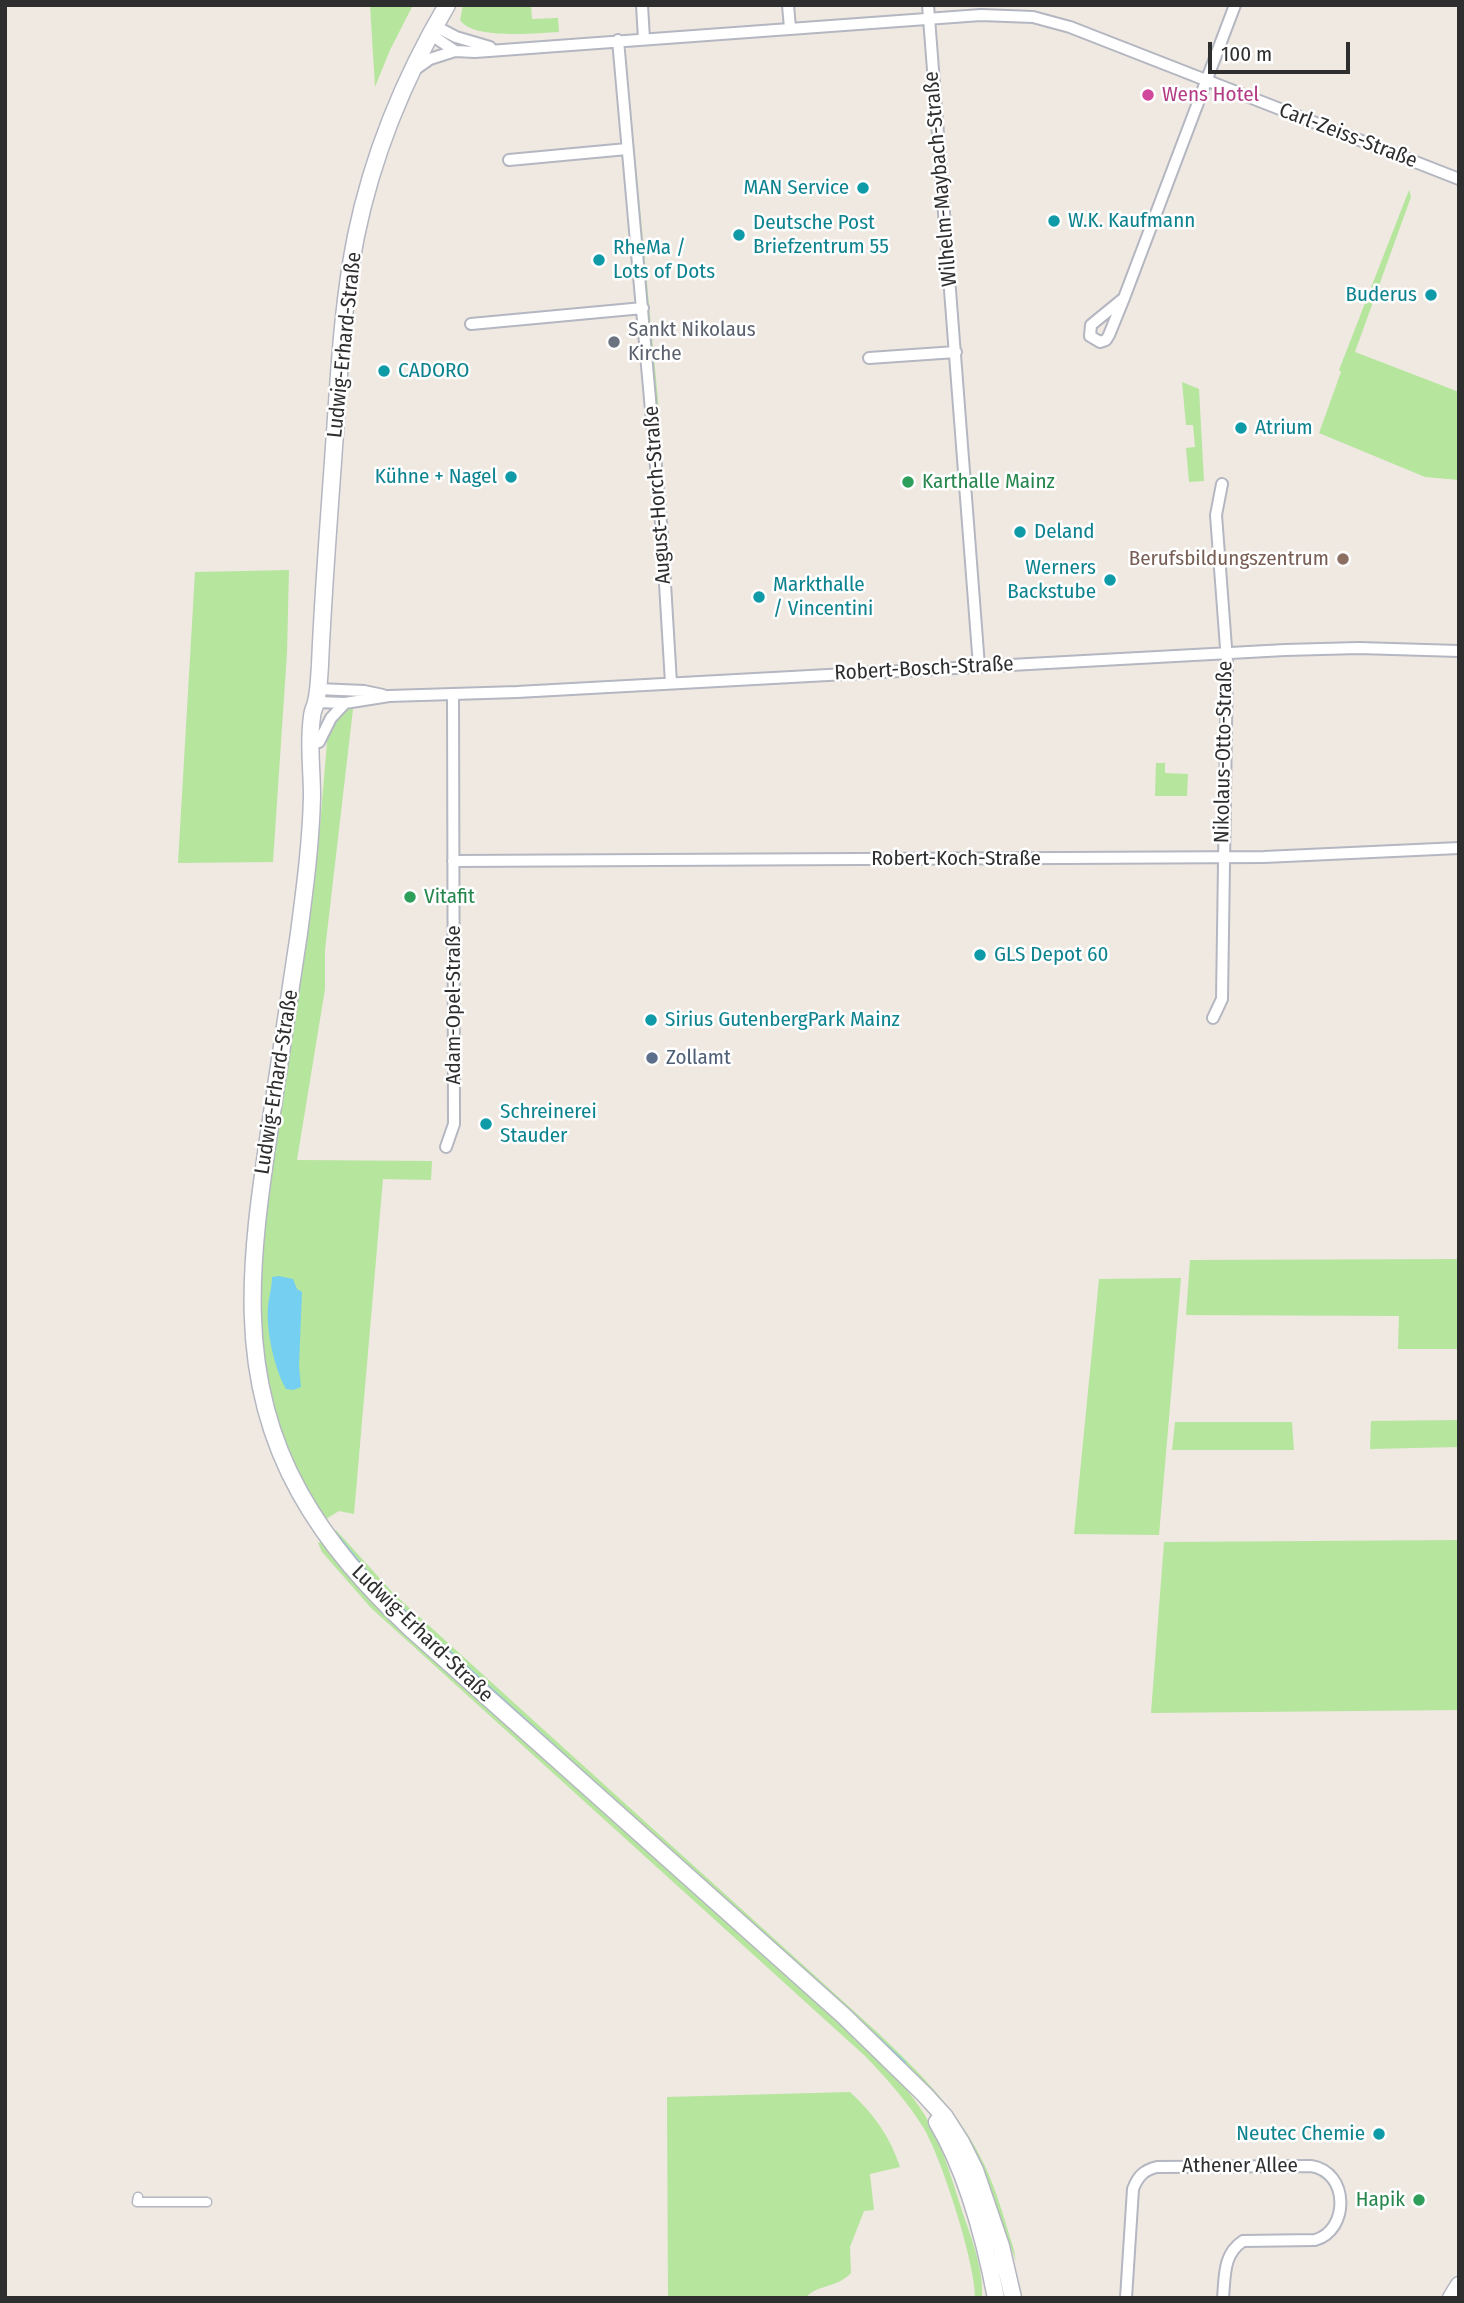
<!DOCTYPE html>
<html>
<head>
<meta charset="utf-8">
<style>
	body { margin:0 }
	#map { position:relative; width:1464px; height:2303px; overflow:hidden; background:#efe9e1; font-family:"Fira Sans Condensed",sans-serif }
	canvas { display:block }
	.frame { position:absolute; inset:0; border:7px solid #2e2e2e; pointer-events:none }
	.scale { position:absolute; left:1208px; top:42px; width:142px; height:32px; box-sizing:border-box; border:4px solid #2e2e2e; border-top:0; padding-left:9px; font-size:21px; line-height:24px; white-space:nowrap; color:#2e2e2e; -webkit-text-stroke:5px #fff; paint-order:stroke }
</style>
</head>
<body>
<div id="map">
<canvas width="1464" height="2303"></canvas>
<div class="frame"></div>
<div class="scale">100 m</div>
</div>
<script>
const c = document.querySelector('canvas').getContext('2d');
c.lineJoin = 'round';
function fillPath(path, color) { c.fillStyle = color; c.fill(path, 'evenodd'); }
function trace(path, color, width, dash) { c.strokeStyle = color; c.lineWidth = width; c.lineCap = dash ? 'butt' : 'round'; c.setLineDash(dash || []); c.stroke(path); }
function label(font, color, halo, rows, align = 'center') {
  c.font = font + ' "Fira Sans Condensed",sans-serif'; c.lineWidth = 5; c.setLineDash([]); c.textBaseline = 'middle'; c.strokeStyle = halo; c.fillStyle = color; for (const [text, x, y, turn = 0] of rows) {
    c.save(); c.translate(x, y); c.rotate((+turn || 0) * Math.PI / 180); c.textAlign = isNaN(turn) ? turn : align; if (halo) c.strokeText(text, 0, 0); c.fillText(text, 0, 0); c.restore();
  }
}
const green = new Path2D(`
	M 370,5 L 413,5 L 390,50 L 375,87 Z
	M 463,5 L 531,5 L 532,19 L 558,18 L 559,32 C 537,33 473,40 460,20 Z
	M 626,60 L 660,421 L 658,421 L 625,67 Z
	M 1409,190 L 1411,197 L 1355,352 L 1459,392 L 1459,480 L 1425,477 L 1319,433 L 1341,372 L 1339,370 Z
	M 1182,382 L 1199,389 L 1204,481 L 1189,482 L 1186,448 L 1195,447 L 1193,425 L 1186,425 Z
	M 289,570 L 287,653 L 273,862 L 178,863 L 195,572 Z
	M 348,708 L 353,709 L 325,950 L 325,989 L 297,1160 L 432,1161 L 431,1180 L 383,1179 L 354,1514 L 339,1511 L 326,1519 L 322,1518 L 293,1466 L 270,1399 L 259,1346 L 257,1298 L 267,1184 L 320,826 L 327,742 L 334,720 Z
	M 1156,763 L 1165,763 L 1165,773 L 1188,774 L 1187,796 L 1155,796 Z
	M 1459,1259 L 1459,1349 L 1398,1349 L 1399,1316 L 1186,1315 L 1190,1260 Z
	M 1181,1278 L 1159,1535 L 1074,1534 L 1099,1279 Z
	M 1459,1420 L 1459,1447 L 1370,1449 L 1371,1421 Z
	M 1175,1422 L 1292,1422 L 1294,1450 L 1172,1450 Z
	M 336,1530 L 393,1593 L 877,2032 C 919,2072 959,2111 984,2164 C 997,2191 1005,2222 1014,2250 L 1016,2261 L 979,2161 L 937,2097 L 915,2073 L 386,1597 L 332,1534 Z
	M 1459,1540 L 1459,1710 L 1151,1713 L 1164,1542 Z
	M 324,1541 L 849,2029 C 882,2062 918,2095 937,2138 C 947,2162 955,2189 963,2214 C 972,2239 984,2271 982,2298 L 975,2298 C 976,2265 941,2156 923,2127 C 907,2101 886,2078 865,2056 L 371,1608 L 322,1552 L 318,1543 Z
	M 850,2092 C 873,2113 890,2136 900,2167 L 870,2174 L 874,2210 L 864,2211 L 850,2247 L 851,2273 C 836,2289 816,2284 806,2298 L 668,2298 L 667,2097 Z`);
const water = new Path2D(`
	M 279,1276 L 293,1279 L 297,1289 L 302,1292 L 299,1366 L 301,1387 L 293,1390 L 286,1389 C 274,1368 266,1330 268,1306 C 269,1296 272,1288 272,1277 Z`);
const stream = new Path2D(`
	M 337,1535 L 372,1578 L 408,1614 L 614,1800
	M 874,2034 L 905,2063`);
const pedestrian = new Path2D(`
	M 138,2197 L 137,2202 L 207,2202`);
const minor = new Path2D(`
	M 642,5 L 644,39
	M 788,5 L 790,28
	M 928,5 L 979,666
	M 435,26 L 456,37 L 490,47
	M 430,34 L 455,51 L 475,52 L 981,15 L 1033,17 L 1070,27 L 1459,179
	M 618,40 L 662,534 L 671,683
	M 413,71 L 430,59 L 455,51
	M 509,160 L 627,149
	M 1124,298 L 1091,325 L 1090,336 L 1100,342 L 1106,340 L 1109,335 L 1124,298 L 1235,5
	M 471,324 L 643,308
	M 869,358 L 956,352
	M 318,689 L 364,691 L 383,695
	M 316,702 L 345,703 L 389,696 L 517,692 L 1285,650 L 1359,648 L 1459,651
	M 319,742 L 331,718 L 345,703
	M 453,861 L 1264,857 L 1459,848
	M 1213,1018 L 1222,999 L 1227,661 L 1216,515 L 1222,484
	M 446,1147 L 454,1124 L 453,695
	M 1126,2298 L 1133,2189 C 1138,2176 1144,2170 1157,2167 L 1311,2166 C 1350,2172 1349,2231 1315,2240 L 1243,2241 C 1223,2254 1225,2276 1223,2298`);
const secondary = new Path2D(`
	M 447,5 C 404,78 373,153 356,236 C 342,306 339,377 334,447 C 329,520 323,592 320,665 C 319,677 319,690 316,702 C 315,707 312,711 312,717 C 308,743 312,769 312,796 C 311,842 305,887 299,933 C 290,997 279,1062 270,1126 C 251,1255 233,1374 300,1493 C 329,1545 367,1587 410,1628 L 844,2016 L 924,2094 L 945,2117 L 961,2142 L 975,2170 L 1001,2246 L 1013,2298
	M 937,2122 C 967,2172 985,2241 996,2298
	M 1451,2298 L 1459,2285`);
const markers = [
	[1148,95,7,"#d1479c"],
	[863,188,7,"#0f9aa8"],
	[1054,221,7,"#0f9aa8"],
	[739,235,7,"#0f9aa8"],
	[599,260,7,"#0f9aa8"],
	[1431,295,7,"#0f9aa8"],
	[614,342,7,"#6b7280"],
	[384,371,7,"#0f9aa8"],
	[1241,428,7,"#0f9aa8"],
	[511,477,7,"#0f9aa8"],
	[908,482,7,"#2e9e5b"],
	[1020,532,7,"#0f9aa8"],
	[1343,559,7,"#8d6e63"],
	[1110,580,7,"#0f9aa8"],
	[759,597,7,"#0f9aa8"],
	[410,897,7,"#2e9e5b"],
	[980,955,7,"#0f9aa8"],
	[651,1020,7,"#0f9aa8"],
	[652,1058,7,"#5c6f8a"],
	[486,1124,7,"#0f9aa8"],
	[1379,2134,7,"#0f9aa8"],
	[1419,2200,7,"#2e9e5b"]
];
const hotelNames = [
	["Wens Hotel",1162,95]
];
const streetNames = [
	["Carl-Zeiss-Straße",1348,136,21],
	["Wilhelm-Maybach-Straße",941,179,-95],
	["Ludwig-Erhard-Straße",345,345,-84],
	["August-Horch-Straße",658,495,-94],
	["Robert-Bosch-Straße",924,669,-3],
	["Nikolaus-Otto-Straße",1224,752,-89],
	["Robert-Koch-Straße",956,859],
	["Adam-Opel-Straße",454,1005,-90],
	["Ludwig-Erhard-Straße",277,1082,-81],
	["Ludwig-Erhard-Straße",422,1634,44],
	["Athener Allee",1240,2166]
];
const cultureNames = [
	["MAN Service",849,188,"right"],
	["W.K. Kaufmann",1068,221],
	["Deutsche Post",753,223],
	["Briefzentrum 55",753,247],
	["RheMa /",613,248],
	["Lots of Dots",613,272],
	["Buderus",1417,295,"right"],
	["CADORO",398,371],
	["Atrium",1255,428],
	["Kühne + Nagel",497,477,"right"],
	["Deland",1034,532],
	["Werners",1096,568,"right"],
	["Backstube",1096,592,"right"],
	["Markthalle",773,585],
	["/ Vincentini",773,609],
	["GLS Depot 60",994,955],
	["Sirius GutenbergPark Mainz",665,1020],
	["Schreinerei",500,1112],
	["Stauder",500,1136],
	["Neutec Chemie",1365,2134,"right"]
];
const worshipNames = [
	["Sankt Nikolaus",628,330],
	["Kirche",628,354]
];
const leisureNames = [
	["Karthalle Mainz",922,482],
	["Vitafit",424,897],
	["Hapik",1405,2200,"right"]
];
const educationNames = [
	["Berufsbildungszentrum",1329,559]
];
const serviceNames = [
	["Zollamt",666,1058]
];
fillPath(green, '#b6e59e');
fillPath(water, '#75cff0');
trace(stream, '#75cff0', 2.5);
trace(pedestrian, '#b4b7c1', 11);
trace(minor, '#b4b7c1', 14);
trace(secondary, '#b4b7c1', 19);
trace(pedestrian, '#fff', 8);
trace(minor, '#fff', 10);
trace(secondary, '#fff', 16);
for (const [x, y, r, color] of markers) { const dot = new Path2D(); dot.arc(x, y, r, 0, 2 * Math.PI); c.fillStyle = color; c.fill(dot); trace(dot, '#fff', 2.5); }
label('21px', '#b23c85', '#fff', hotelNames, 'left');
label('21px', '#2e2e2e', '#fff', streetNames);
label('21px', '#0d838f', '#fff', cultureNames, 'left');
label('21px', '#5b616d', '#fff', worshipNames, 'left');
label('21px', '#27864d', '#fff', leisureNames, 'left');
label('21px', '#785e54', '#fff', educationNames, 'right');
label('21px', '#4e5e75', '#fff', serviceNames, 'left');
</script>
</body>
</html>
